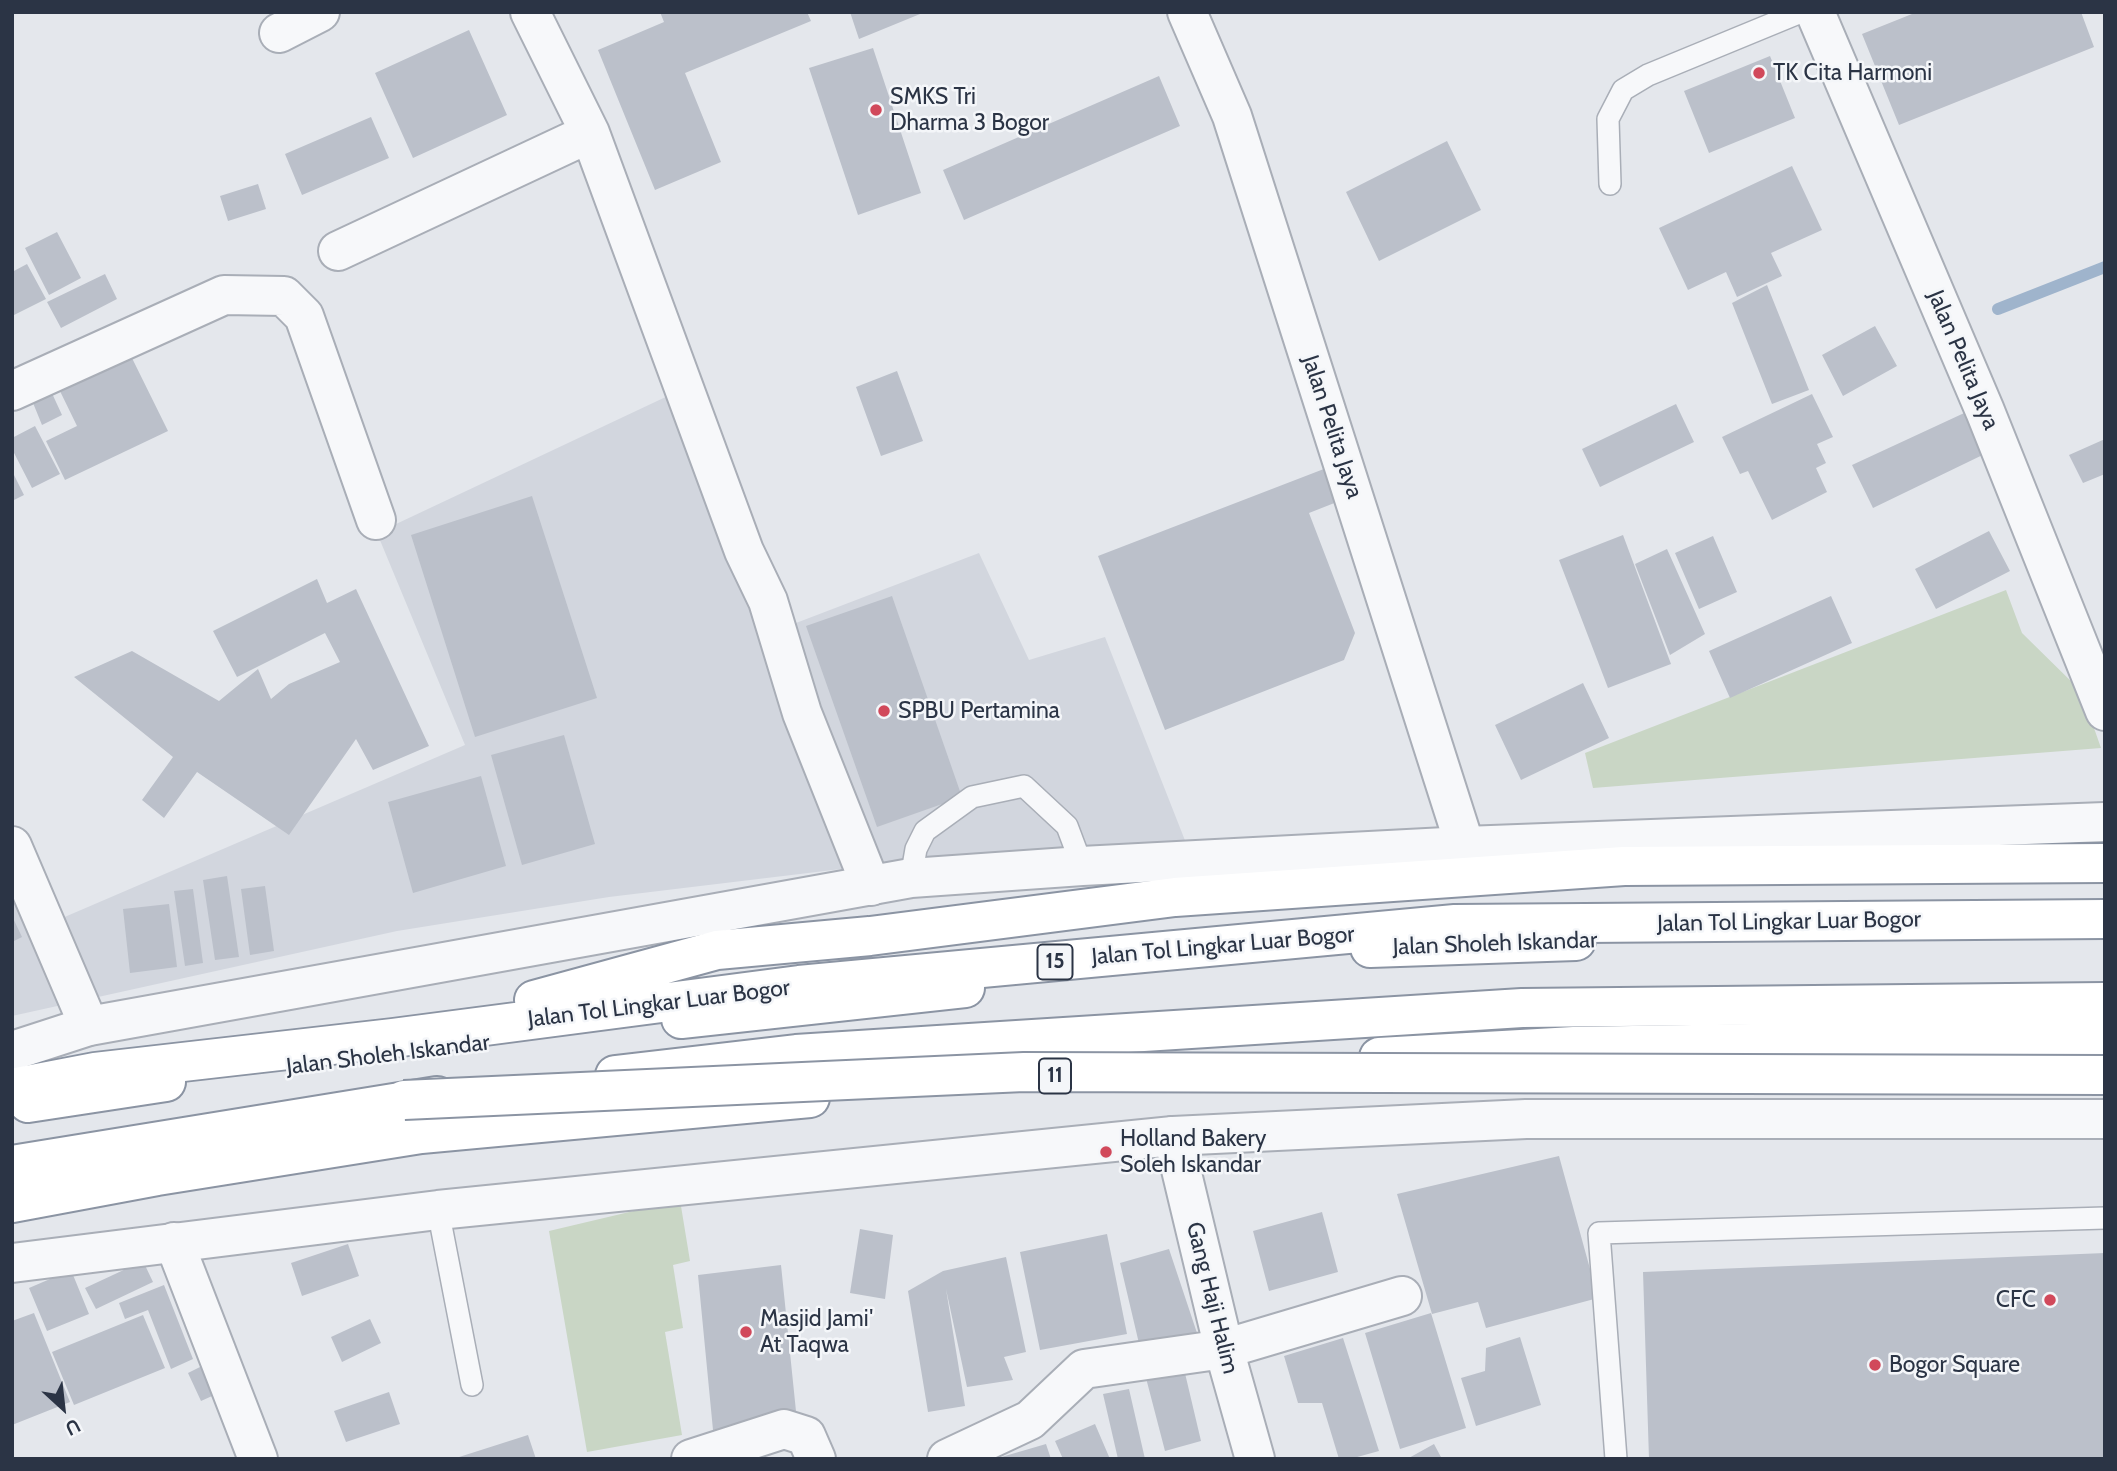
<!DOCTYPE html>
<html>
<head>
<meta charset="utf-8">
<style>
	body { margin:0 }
	#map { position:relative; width:2117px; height:1471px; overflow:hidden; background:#e4e7ec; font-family:Cabin,sans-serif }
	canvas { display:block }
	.frame { position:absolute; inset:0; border:14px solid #2b3445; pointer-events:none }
	.north { position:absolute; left:28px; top:1373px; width:70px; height:70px; -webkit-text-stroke:5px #f4f6f9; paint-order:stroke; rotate:153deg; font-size:19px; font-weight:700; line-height:28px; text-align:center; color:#2b3445 }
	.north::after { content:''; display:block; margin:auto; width:24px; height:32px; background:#2b3445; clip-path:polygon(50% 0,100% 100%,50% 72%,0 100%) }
</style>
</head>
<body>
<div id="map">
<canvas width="2117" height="1471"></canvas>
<div class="frame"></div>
<div class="north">U</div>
</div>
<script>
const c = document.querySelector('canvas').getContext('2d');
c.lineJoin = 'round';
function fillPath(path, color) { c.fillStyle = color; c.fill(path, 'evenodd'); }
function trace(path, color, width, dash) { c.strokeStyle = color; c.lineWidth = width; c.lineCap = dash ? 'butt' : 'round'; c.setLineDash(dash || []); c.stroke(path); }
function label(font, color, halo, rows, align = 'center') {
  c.font = font + ' Cabin,sans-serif'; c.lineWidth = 5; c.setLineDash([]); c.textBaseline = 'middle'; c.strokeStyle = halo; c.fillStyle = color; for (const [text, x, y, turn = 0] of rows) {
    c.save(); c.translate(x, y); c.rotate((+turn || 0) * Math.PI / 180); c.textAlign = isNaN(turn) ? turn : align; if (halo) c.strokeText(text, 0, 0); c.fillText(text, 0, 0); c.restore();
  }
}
const built = new Path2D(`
	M 672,394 L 762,636 L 979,553 L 1029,660 L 1105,637 L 1186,843 L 891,863 L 609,897 L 397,931 L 12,1016 L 12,847 L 46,925 L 465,745 L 377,533 Z`);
const green = new Path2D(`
	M 2006,590 L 2022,633 L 2081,691 L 2101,748 L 1593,788 L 1585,753 Z
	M 680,1200 L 690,1261 L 673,1265 L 683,1328 L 665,1332 L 682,1435 L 587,1452 L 549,1231 Z`);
const stream = new Path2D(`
	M 1998,309 L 2105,267`);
const building = new Path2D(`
	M 660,12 L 807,12 L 811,21 L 685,73 L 721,162 L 655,190 L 598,50 L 664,22 Z
	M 850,12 L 925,12 L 859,39 Z
	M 1917,12 L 2081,12 L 2094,47 L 1899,125 L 1862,34 Z
	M 469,30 L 507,115 L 413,158 L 375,73 Z
	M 873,48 L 921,193 L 858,215 L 809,68 Z
	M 1770,56 L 1795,118 L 1709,153 L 1684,91 Z
	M 1159,76 L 1180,126 L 964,220 L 943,170 Z
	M 371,117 L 389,158 L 302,195 L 285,154 Z
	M 1447,141 L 1481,210 L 1379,261 L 1346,192 Z
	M 1792,166 L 1822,230 L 1771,253 L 1782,276 L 1737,297 L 1726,272 L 1688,290 L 1659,228 Z
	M 258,184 L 266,209 L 228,221 L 220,196 Z
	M 57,232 L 81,278 L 49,295 L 25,248 Z
	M 27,264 L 46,299 L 12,316 L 12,272 Z
	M 105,274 L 117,299 L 61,328 L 47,302 Z
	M 1767,285 L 1809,390 L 1772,404 L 1732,303 Z
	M 1875,326 L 1897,366 L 1843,396 L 1822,355 Z
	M 129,352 L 168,431 L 65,480 L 46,441 L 77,426 L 58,387 Z
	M 897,371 L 923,441 L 881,456 L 856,387 Z
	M 50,389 L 62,415 L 42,425 L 31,398 Z
	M 1812,394 L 1833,437 L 1817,444 L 1826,463 L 1816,468 L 1827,492 L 1772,520 L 1748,471 L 1740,474 L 1722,437 Z
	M 1676,404 L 1694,442 L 1600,487 L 1582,449 Z
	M 1975,408 L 1995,449 L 1873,508 L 1852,465 Z
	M 35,426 L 60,474 L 32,488 L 12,449 L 12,438 Z
	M 2105,439 L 2105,474 L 2083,483 L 2069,455 Z
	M 1329,467 L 1342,500 L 1309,513 L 1355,633 L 1344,660 L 1165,730 L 1098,556 Z
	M 12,471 L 24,495 L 12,501 Z
	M 532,496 L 597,698 L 475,737 L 411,535 Z
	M 1989,531 L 2010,571 L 1936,609 L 1915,569 Z
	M 1623,535 L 1671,664 L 1608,688 L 1559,560 Z
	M 1713,536 L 1737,592 L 1699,609 L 1675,553 Z
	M 1667,549 L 1705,634 L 1670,655 L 1635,564 Z
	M 317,579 L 327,603 L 356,589 L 429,746 L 373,770 L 356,739 L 289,835 L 197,772 L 164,818 L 142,800 L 173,757 L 74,677 L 132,651 L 219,701 L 258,669 L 271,699 L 289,684 L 340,662 L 325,633 L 237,677 L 213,631 Z
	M 892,596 L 962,797 L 877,827 L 806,626 Z
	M 1831,596 L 1852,643 L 1730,698 L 1709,651 Z
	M 1583,683 L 1609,738 L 1521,780 L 1495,725 Z
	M 564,735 L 595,844 L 522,865 L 491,755 Z
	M 481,776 L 506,866 L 413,893 L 388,802 Z
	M 227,876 L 239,957 L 215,960 L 203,880 Z
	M 265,886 L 274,951 L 250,955 L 241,889 Z
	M 193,889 L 203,963 L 185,966 L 174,891 Z
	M 169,904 L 177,967 L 130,973 L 123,909 Z
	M 12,916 L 22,937 L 12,942 Z
	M 1559,1156 L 1598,1298 L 1486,1328 L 1478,1302 L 1432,1314 L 1397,1194 Z
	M 1322,1212 L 1338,1272 L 1269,1291 L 1253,1231 Z
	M 860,1229 L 893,1235 L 885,1299 L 850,1293 Z
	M 1107,1234 L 1127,1334 L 1040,1350 L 1020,1252 Z
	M 348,1244 L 359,1276 L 302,1296 L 291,1263 Z
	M 1169,1249 L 1198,1336 L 1141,1352 L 1120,1263 Z
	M 2105,1253 L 2105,1459 L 1649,1459 L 1643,1272 Z
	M 1006,1257 L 1026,1352 L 1004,1357 L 1013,1380 L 967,1387 L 946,1289 L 965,1406 L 928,1412 L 908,1291 L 943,1271 Z
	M 143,1261 L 153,1282 L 96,1309 L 85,1288 Z
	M 781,1265 L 797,1421 L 713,1430 L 698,1275 Z
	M 71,1270 L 89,1314 L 47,1331 L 29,1288 Z
	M 164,1285 L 193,1359 L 171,1369 L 148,1310 L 125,1319 L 119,1303 Z
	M 34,1313 L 70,1402 L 12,1425 L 12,1321 Z
	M 1431,1313 L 1466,1428 L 1400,1449 L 1365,1333 Z
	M 143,1315 L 165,1368 L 74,1405 L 52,1352 Z
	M 370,1319 L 381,1343 L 342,1362 L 331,1337 Z
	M 1520,1337 L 1541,1405 L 1476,1426 L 1461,1378 L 1485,1371 L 1486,1348 Z
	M 1343,1338 L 1379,1451 L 1350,1459 L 1339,1459 L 1322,1403 L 1298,1403 L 1284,1356 Z
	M 208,1363 L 221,1392 L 201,1401 L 188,1373 Z
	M 1184,1369 L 1201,1441 L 1165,1451 L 1146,1378 Z
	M 1129,1389 L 1145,1459 L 1118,1459 L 1103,1394 Z
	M 389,1392 L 400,1424 L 346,1442 L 334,1411 Z
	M 1095,1424 L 1110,1459 L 1063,1459 L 1055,1441 Z
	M 528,1435 L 536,1459 L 456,1459 L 456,1458 Z
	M 1046,1444 L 1051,1459 L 998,1459 L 998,1458 Z
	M 1434,1444 L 1442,1459 L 1407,1459 Z`);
const service = new Path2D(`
	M 1610,184 L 1608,119 L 1623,90 L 1648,75 L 1801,12
	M 911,878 L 916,849 L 925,831 L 972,797 L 1024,786 L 1067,826 L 1082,866
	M 438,1210 L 472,1385
	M 1616,1459 L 1599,1233 L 2105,1218`);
const minor = new Path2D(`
	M 530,12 L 590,133 L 744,551 L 768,601 L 802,713 L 871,886
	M 1187,12 L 1232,116 L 1465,846
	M 1815,12 L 1985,411 L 2105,711
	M 279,33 L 320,12
	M 338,251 L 590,133
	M 12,391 L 224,295 L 284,296 L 304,316 L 376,520
	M 12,846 L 89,1026
	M 1173,1136 L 1224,1349 L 1255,1459
	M 174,1242 L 258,1459
	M 691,1459 L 784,1429 L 806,1436 L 816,1459
	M 947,1459 L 1030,1420 L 1084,1369 L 1224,1349 L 1402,1296`);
const tertiary = new Path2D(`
	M 12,1051 L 89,1026 L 911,878 L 1082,866 L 1465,846 L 2105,822
	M 12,1263 L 438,1210 L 1173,1136 L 1526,1119 L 2105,1119`);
const trunk = new Path2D(`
	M 1370,948 L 1576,941
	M 681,1019 L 965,988
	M 1379,1057 L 1574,1046 L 2105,1037
	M 28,1103 L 166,1082
	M 12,1203 L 157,1176 L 421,1134 L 810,1098`);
const motorway = new Path2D(`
	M 534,1000 L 717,950 L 870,936 L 1175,897 L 1624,866 L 2105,863
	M 615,1075 L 796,1054 L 1522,1008 L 2105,1002
	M 12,1088 L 95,1072 L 393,1038 L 799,985 L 1455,924 L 2105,919
	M 12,1165 L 437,1096`);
const motorwayBridge = new Path2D(`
	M 404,1100 L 1024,1072 L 2105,1075`);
const markers = [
	[1759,73,7,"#d1495b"],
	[876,110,7,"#d1495b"],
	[884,711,7,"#d1495b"],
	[1106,1152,7,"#d1495b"],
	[2050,1300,7,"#d1495b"],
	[746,1332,7,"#d1495b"],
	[1875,1365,7,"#d1495b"]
];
const shields = [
	[1055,962,35],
	[1055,1076,32]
];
const shieldNames = [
	["15",1055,962],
	["11",1055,1076]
];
const poiNames = [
	["TK Cita Harmoni",1773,73],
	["SMKS Tri",890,97],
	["Dharma 3 Bogor",890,123],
	["SPBU Pertamina",898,711],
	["Holland Bakery",1120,1139],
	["Soleh Iskandar",1120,1165],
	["CFC",2036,1300,"right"],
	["Masjid Jami'",760,1319],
	["At Taqwa",760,1345],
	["Bogor Square",1889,1365]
];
const streetNames = [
	["Jalan Pelita Jaya",1963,360,67],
	["Jalan Pelita Jaya",1332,427,72],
	["Jalan Tol Lingkar Luar Bogor",1789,922,-1],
	["Jalan Sholeh Iskandar",1495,944,-2],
	["Jalan Tol Lingkar Luar Bogor",1223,946,-5],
	["Jalan Tol Lingkar Luar Bogor",659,1004,-7],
	["Jalan Sholeh Iskandar",388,1055,-7],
	["Gang Haji Halim",1212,1298,76]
];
fillPath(built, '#d2d6de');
fillPath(green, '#c9d6c5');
trace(stream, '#9fb4cc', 12);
fillPath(building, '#bbc0ca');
trace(service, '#a9aeb7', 24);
trace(minor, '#a9aeb7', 42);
trace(tertiary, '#a9aeb7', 42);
trace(trunk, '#8b94a3', 42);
trace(motorway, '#8b94a3', 42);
trace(service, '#f7f8fa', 21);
trace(minor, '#f7f8fa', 38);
trace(tertiary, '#f7f8fa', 38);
trace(trunk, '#fff', 38);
trace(motorway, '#fff', 38);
trace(motorwayBridge, '#8b94a3', 42, []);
trace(motorwayBridge, '#fff', 38);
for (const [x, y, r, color] of markers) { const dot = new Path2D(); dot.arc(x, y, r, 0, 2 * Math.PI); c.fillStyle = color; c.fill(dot); trace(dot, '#f4f6f9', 2.5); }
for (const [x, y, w] of shields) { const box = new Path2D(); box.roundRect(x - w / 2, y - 17.5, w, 35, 5); c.fillStyle = '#f4f6f9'; c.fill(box); trace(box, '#2b3445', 2); }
label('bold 21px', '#2b3445', null, shieldNames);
label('23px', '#2b3445', '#f4f6f9', poiNames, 'left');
label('23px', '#2b3445', '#f4f6f9', streetNames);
</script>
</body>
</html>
